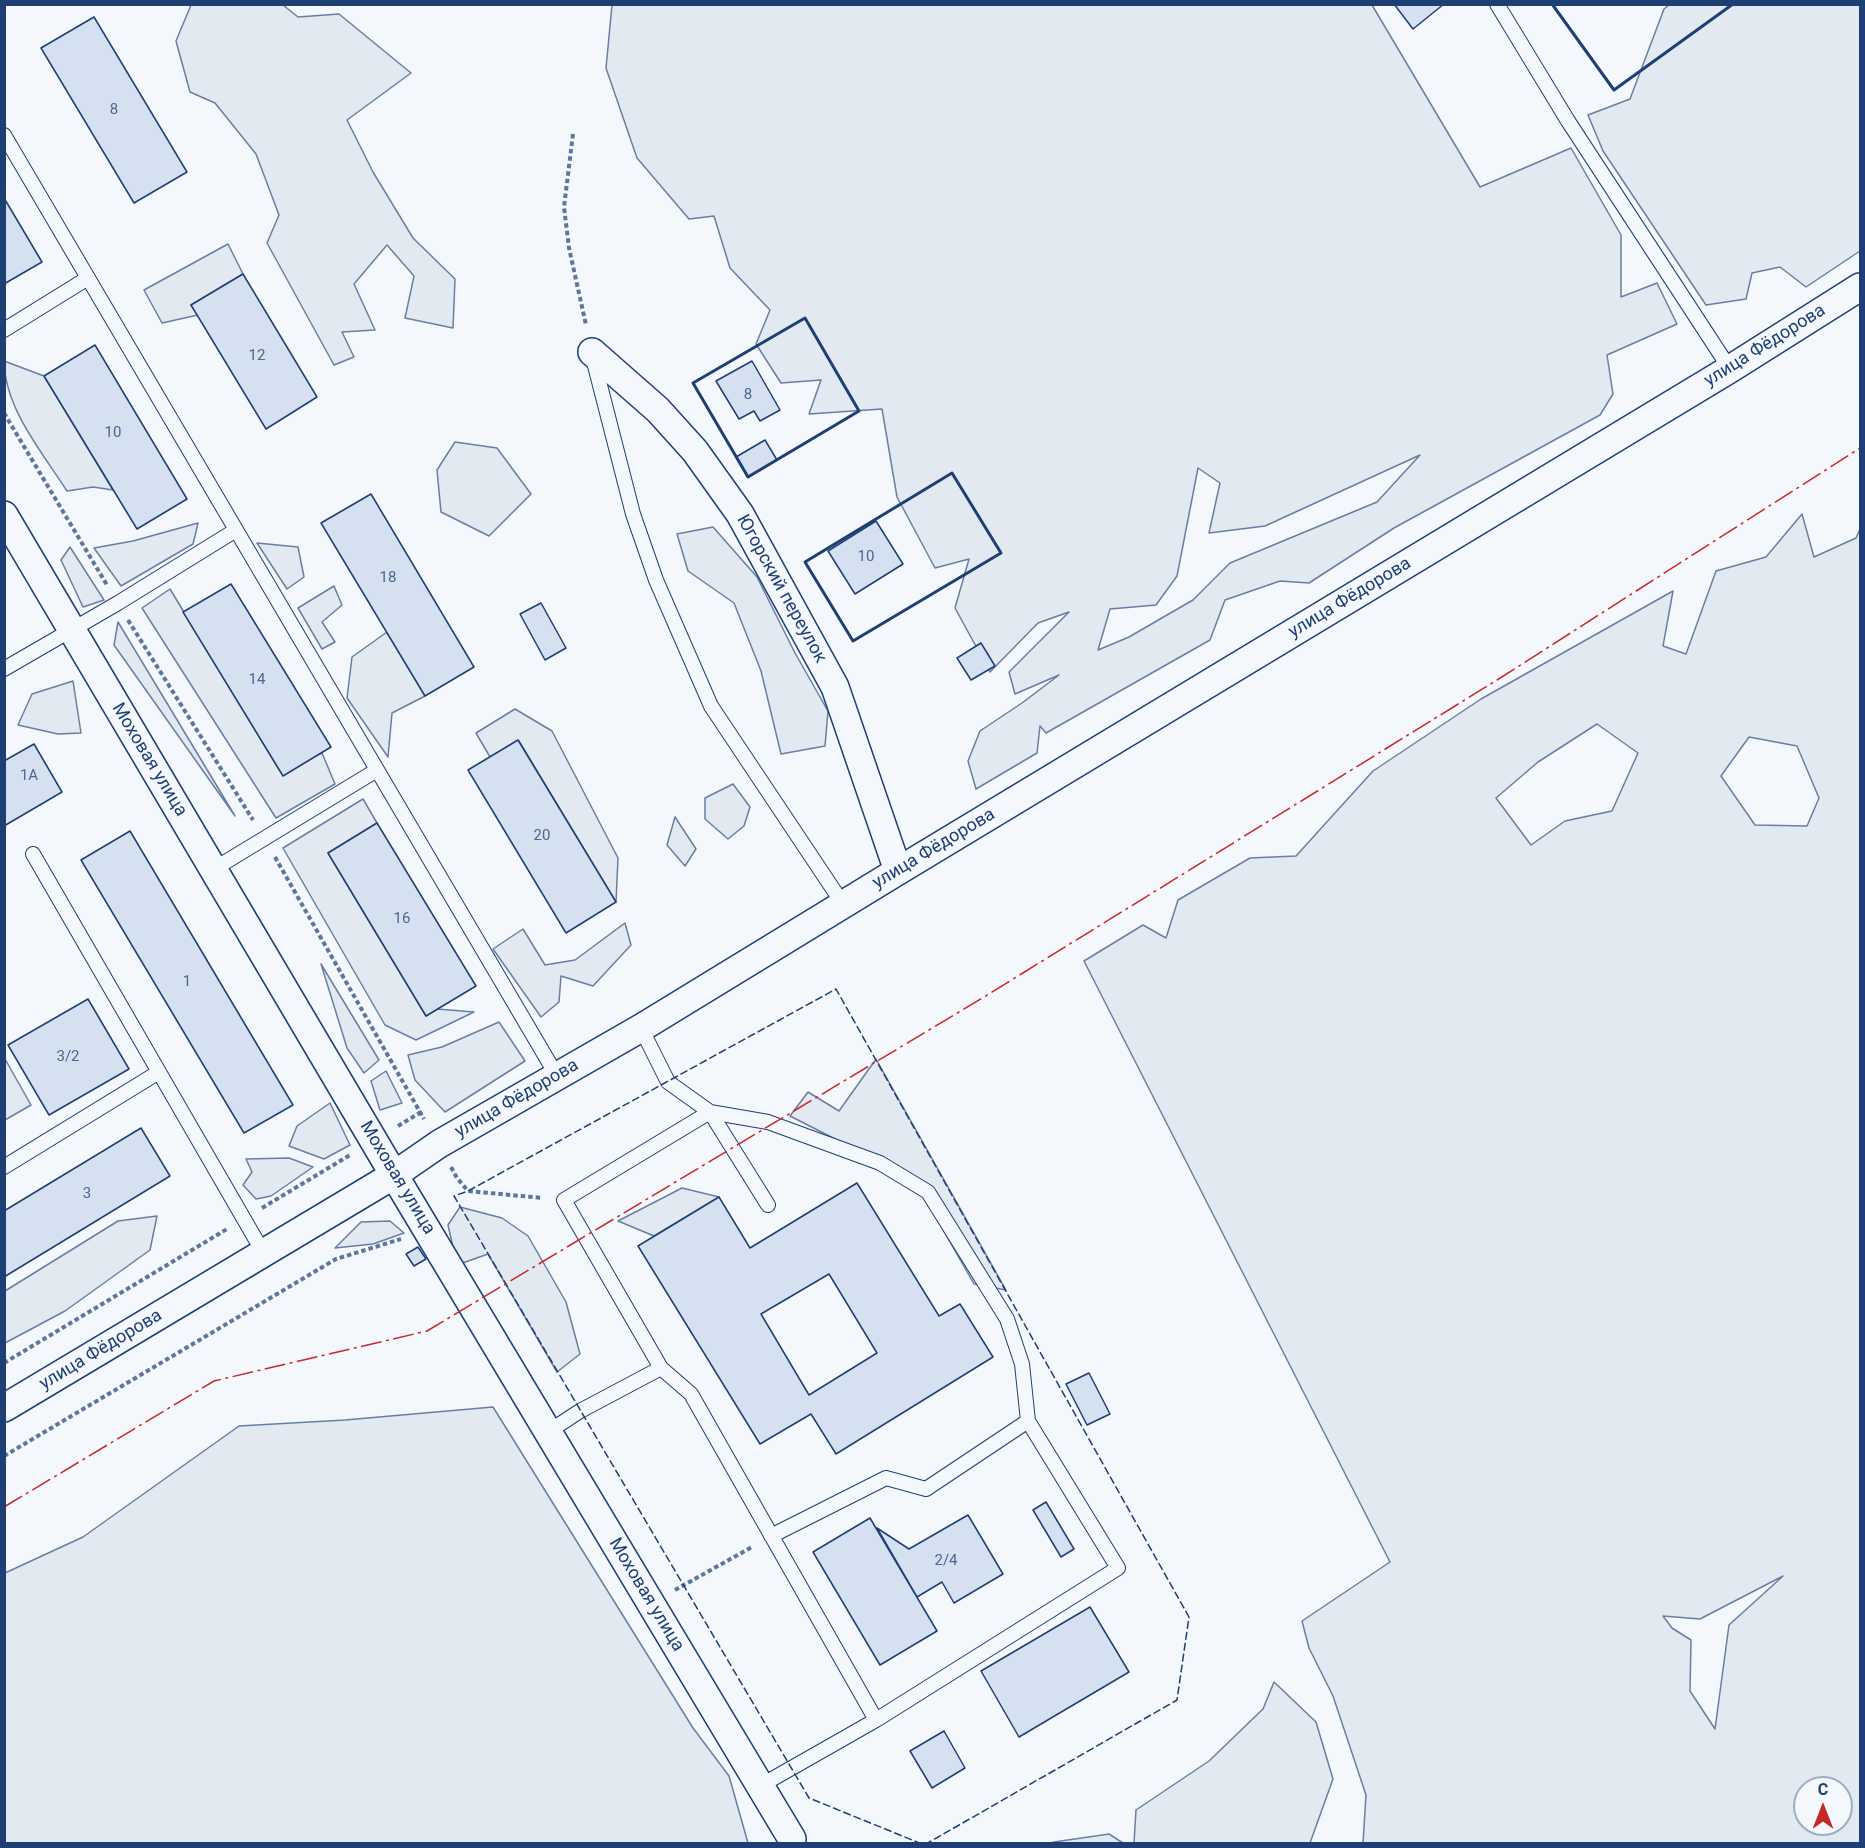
<!DOCTYPE html>
<html>
<head>
<meta charset="utf-8">
<style>
	body { margin:0 }
	#map { position:relative; width:1865px; height:1848px; overflow:hidden; background:#f4f7fb; font-family:Roboto,sans-serif }
	canvas { display:block }
	.frame { position:absolute; inset:0; border:6px solid #1d3f73; pointer-events:none }
	.north { position:absolute; left:1793px; top:1776px; width:60px; height:60px; box-sizing:border-box; background:#f4f7fb; border:2px solid #9eadc5; border-radius:50%; rotate:0deg; font-size:16px; font-weight:700; line-height:24px; text-align:center; color:#1d3f73 }
	.north::after { content:''; display:block; margin:auto; width:21px; height:27px; background:#c62828; clip-path:polygon(50% 0,100% 100%,50% 72%,0 100%) }
</style>
</head>
<body>
<div id="map">
<canvas width="1865" height="1848"></canvas>
<div class="frame"></div>
<div class="north">С</div>
</div>
<script>
const c = document.querySelector('canvas').getContext('2d');
c.lineJoin = 'round';
function fillPath(path, color) { c.fillStyle = color; c.fill(path, 'evenodd'); }
function trace(path, color, width, dash) { c.strokeStyle = color; c.lineWidth = width; c.lineCap = dash ? 'butt' : 'round'; c.setLineDash(dash || []); c.stroke(path); }
function label(font, color, halo, rows, align = 'center') {
  c.font = font + ' Roboto,sans-serif'; c.lineWidth = 4.5; c.setLineDash([]); c.textBaseline = 'middle'; c.strokeStyle = halo; c.fillStyle = color; for (const [text, x, y, turn = 0] of rows) {
    c.save(); c.translate(x, y); c.rotate((+turn || 0) * Math.PI / 180); c.textAlign = isNaN(turn) ? turn : align; if (halo) c.strokeText(text, 0, 0); c.fillText(text, 0, 0); c.restore();
  }
}
const green = new Path2D(`
	M 191,5 L 283,5 L 298,17 L 339,14 L 411,73 L 347,120 L 373,172 L 413,238 L 455,279 L 453,328 L 405,318 L 414,276 L 387,245 L 354,284 L 375,330 L 342,332 L 354,357 L 334,365 L 267,243 L 279,215 L 256,154 L 215,103 L 190,92 L 176,41 Z
	M 612,5 L 1372,5 L 1480,187 L 1571,148 L 1621,235 L 1621,297 L 1657,283 L 1677,324 L 1607,355 L 1613,394 L 1600,415 L 1394,528 L 1309,583 L 1280,581 L 1225,600 L 1210,640 L 1046,733 L 1040,726 L 1037,753 L 976,789 L 968,761 L 980,731 L 1022,703 L 1059,675 L 1015,694 L 1009,672 L 1069,612 L 1038,623 L 990,672 L 955,608 L 969,559 L 935,568 L 897,497 L 882,409 L 809,414 L 821,380 L 781,383 L 756,344 L 770,310 L 730,268 L 714,216 L 689,219 L 637,158 L 606,68 ZM 1420,455 L 1377,502 L 1230,563 L 1193,600 L 1129,637 L 1098,650 L 1110,609 L 1156,605 L 1177,576 L 1198,468 L 1220,483 L 1209,533 L 1265,526 Z
	M 1669,5 L 1860,5 L 1860,251 L 1806,287 L 1780,267 L 1752,273 L 1746,299 L 1706,305 L 1603,151 L 1588,115 L 1630,99 L 1664,9 Z
	M 228,244 L 243,274 L 191,305 L 198,315 L 162,323 L 144,290 Z
	M 4,361 L 44,376 L 113,490 L 93,487 L 67,491 C 42,452 5,409 4,361 Z
	M 455,442 L 497,448 L 531,494 L 489,536 L 441,512 L 437,470 Z
	M 1802,514 L 1814,557 L 1856,538 L 1860,529 L 1860,1843 L 1363,1843 L 1366,1795 L 1333,1696 L 1309,1648 L 1302,1621 L 1390,1562 L 1084,961 L 1143,925 L 1166,938 L 1178,900 L 1250,858 L 1296,856 L 1373,771 L 1481,699 L 1673,591 L 1663,646 L 1686,654 L 1716,571 L 1766,557 ZM 1597,724 L 1638,753 L 1612,811 L 1565,821 L 1531,845 L 1496,798 L 1538,762 ZM 1749,737 L 1797,746 L 1819,798 L 1807,826 L 1755,825 L 1721,776 ZM 1783,1576 L 1729,1625 L 1715,1729 L 1690,1691 L 1691,1640 L 1672,1628 L 1663,1616 L 1700,1619 ZM 1805,1788 L 1841,1788 L 1841,1824 L 1805,1824 Z
	M 198,523 L 193,544 L 121,586 L 94,548 L 133,541 Z
	M 713,527 L 757,577 L 795,653 L 828,711 L 825,746 L 781,754 L 761,671 L 734,603 L 688,571 L 677,534 Z
	M 257,543 L 298,547 L 304,577 L 287,589 Z
	M 70,547 L 104,600 L 83,607 L 61,560 Z
	M 334,586 L 342,605 L 322,622 L 335,642 L 322,649 L 298,608 Z
	M 170,589 L 280,771 L 322,753 L 335,784 L 276,818 L 142,608 Z
	M 118,622 L 235,816 L 114,645 Z
	M 387,632 L 425,696 L 392,713 L 388,757 L 347,698 L 352,657 Z
	M 73,681 L 81,733 L 58,734 L 18,725 L 32,694 Z
	M 515,709 L 552,731 L 618,858 L 616,902 L 519,741 L 490,757 L 476,733 Z
	M 733,784 L 750,807 L 744,826 L 728,839 L 705,819 L 705,798 Z
	M 363,799 L 377,823 L 328,853 L 426,1016 L 437,1009 L 474,1012 L 416,1040 L 385,1025 L 283,848 Z
	M 675,817 L 696,849 L 685,866 L 667,845 Z
	M 625,923 L 631,945 L 593,986 L 561,976 L 559,1002 L 541,1017 L 493,949 L 523,929 L 545,965 L 575,960 Z
	M 321,964 L 379,1060 L 364,1073 L 347,1048 Z
	M 499,1022 L 525,1061 L 445,1112 L 415,1080 L 408,1055 L 442,1047 Z
	M 5,1059 L 31,1105 L 5,1120 L 4,1120 Z
	M 876,1059 L 1006,1290 L 974,1284 L 914,1179 L 790,1116 L 808,1092 L 839,1111 Z
	M 386,1071 L 402,1103 L 380,1110 L 371,1081 Z
	M 330,1103 L 350,1145 L 324,1159 L 289,1146 L 297,1126 Z
	M 289,1158 L 313,1167 L 271,1196 L 256,1199 L 243,1185 L 252,1172 L 246,1159 Z
	M 682,1188 L 719,1197 L 654,1236 L 618,1221 Z
	M 460,1207 L 502,1218 L 528,1236 L 566,1302 L 580,1354 L 557,1372 L 488,1254 L 457,1265 L 448,1225 Z
	M 157,1216 L 150,1250 L 65,1311 L 5,1343 L 5,1291 L 118,1221 Z
	M 390,1221 L 404,1233 L 373,1244 L 335,1248 L 361,1222 Z
	M 493,1407 L 693,1728 L 729,1776 L 748,1843 L 5,1843 L 5,1573 L 83,1537 L 239,1426 L 345,1420 Z
	M 1274,1682 L 1316,1722 L 1333,1779 L 1310,1843 L 1134,1843 L 1136,1810 L 1209,1761 L 1263,1709 Z
	M 1109,1834 L 1123,1843 L 1051,1843 L 1054,1842 Z`);
const building = new Path2D(`
	M 1394,4 L 1444,4 L 1413,29 Z
	M 94,17 L 187,172 L 134,203 L 41,48 Z
	M 4,198 L 42,262 L 4,284 Z
	M 243,274 L 317,397 L 266,429 L 191,305 Z
	M 95,345 L 187,499 L 137,529 L 44,376 Z
	M 752,361 L 780,410 L 760,421 L 754,411 L 739,419 L 716,381 Z
	M 765,440 L 777,460 L 748,477 L 736,457 Z
	M 371,494 L 474,667 L 425,696 L 321,523 Z
	M 876,521 L 903,564 L 855,594 L 828,551 Z
	M 231,584 L 331,747 L 283,776 L 183,612 Z
	M 541,603 L 566,648 L 545,660 L 520,614 Z
	M 981,643 L 995,666 L 971,680 L 957,658 Z
	M 518,740 L 616,902 L 566,933 L 468,770 Z
	M 34,744 L 62,792 L 4,826 L 4,761 Z
	M 377,823 L 476,986 L 426,1016 L 328,853 Z
	M 130,831 L 293,1105 L 244,1133 L 81,860 Z
	M 88,999 L 129,1069 L 49,1115 L 8,1045 Z
	M 141,1128 L 170,1176 L 4,1277 L 4,1211 Z
	M 857,1183 L 939,1316 L 960,1304 L 993,1357 L 836,1454 L 811,1414 L 760,1444 L 638,1246 L 719,1197 L 750,1248 ZM 829,1274 L 877,1353 L 809,1395 L 761,1314 Z
	M 418,1247 L 426,1259 L 414,1266 L 406,1254 Z
	M 1089,1373 L 1110,1414 L 1087,1425 L 1066,1384 Z
	M 1046,1502 L 1074,1549 L 1061,1557 L 1033,1510 Z
	M 968,1515 L 1003,1574 L 954,1603 L 942,1582 L 917,1597 L 877,1528 L 909,1549 Z
	M 870,1518 L 937,1631 L 880,1665 L 813,1552 Z
	M 1090,1607 L 1129,1672 L 1019,1737 L 981,1671 Z
	M 944,1731 L 965,1768 L 932,1788 L 910,1751 Z`);
const path = new Path2D(`
	M 573,134 L 564,207 L 569,248 L 586,325
	M 4,413 L 107,585
	M 128,620 L 253,820
	M 275,857 L 424,1119
	M 398,1126 L 421,1112
	M 451,1167 L 457,1178 L 468,1191 L 543,1198
	M 262,1208 L 350,1155
	M 4,1363 L 227,1229
	M 4,1456 L 336,1259 L 401,1239
	M 675,1590 L 752,1547`);
const lane = new Path2D(`
	M 1497,4 L 1568,121 L 1730,369
	M 4,135 L 557,1076
	M 4,330 L 88,278
	M 593,358 L 633,514 L 656,580 L 711,706 L 843,904
	M 4,669 L 118,603 L 236,530
	M 33,854 L 263,1252
	M 214,869 L 377,770
	M 641,1028 L 668,1082 L 710,1112 L 768,1205
	M 4,1167 L 159,1072
	M 548,1432 L 580,1411 L 661,1368
	M 771,1536 L 886,1478 L 926,1489 L 1028,1421
	M 760,1786 L 876,1720 L 1118,1568 L 1028,1421 L 1022,1364 L 1007,1319 L 928,1192 L 880,1163 L 768,1122 L 710,1112 L 564,1200 L 661,1368 L 691,1394 L 876,1720`);
const street = new Path2D(`
	M 592,352 L 658,410 L 695,451 L 740,514 L 835,687 L 898,871
	M 4,515 L 394,1175 L 792,1839
	M 4,1408 L 394,1175 L 439,1144 L 641,1028 L 898,871 L 1730,369 L 1860,287`);
const fence = new Path2D(`
	M 922,1844 L 809,1798 L 454,1196 L 468,1191 L 836,989 L 1189,1617 L 1177,1700 L 926,1844`);
const wall = new Path2D(`
	M 1552,4 L 1614,90 L 1733,4
	M 805,318 L 859,411 L 748,477 L 693,383 Z
	M 952,473 L 1001,553 L 853,641 L 805,562 Z`);
const power = new Path2D(`
	M 4,1507 L 214,1381 L 427,1331 L 984,997 L 1497,680 L 1860,448`);
const numberNames = [
	["8",114,110],
	["12",257,356],
	["8",748,395],
	["10",113,433],
	["10",866,557],
	["18",388,578],
	["14",257,680],
	["1А",29,776],
	["20",542,836],
	["16",402,919],
	["1",187,982],
	["3/2",68,1057],
	["3",87,1194],
	["2/4",946,1561]
];
const streetNames = [
	["улица Фёдорова",1765,346,-32],
	["Югорский переулок",781,589,61],
	["улица Фёдорова",1350,598,-31],
	["Моховая улица",149,760,59],
	["улица Фёдорова",934,849,-31],
	["улица Фёдорова",517,1099,-30],
	["Моховая улица",397,1178,59],
	["улица Фёдорова",101,1350,-31],
	["Моховая улица",646,1595,59]
];
fillPath(green, '#e3e9f0');
trace(green, '#687fa3', 1.5);
fillPath(building, '#d5e0f0');
trace(building, '#1d3f73', 1.5);
trace(lane, '#1d3f73', 16);
trace(street, '#1d3f73', 30);
trace(path, '#5e769c', 4, [4.5, 3]);
trace(lane, '#f4f7fb', 14);
trace(street, '#f4f7fb', 27);
trace(fence, '#1d3f73', 1.5, [8, 3]);
trace(wall, '#1d3f73', 3);
trace(power, '#c62828', 1.5, [21, 4.5, 3, 4.5]);
label('15px', '#4b6792', null, numberNames);
label('18px', '#1d3f73', '#f4f7fb', streetNames);
</script>
</body>
</html>
